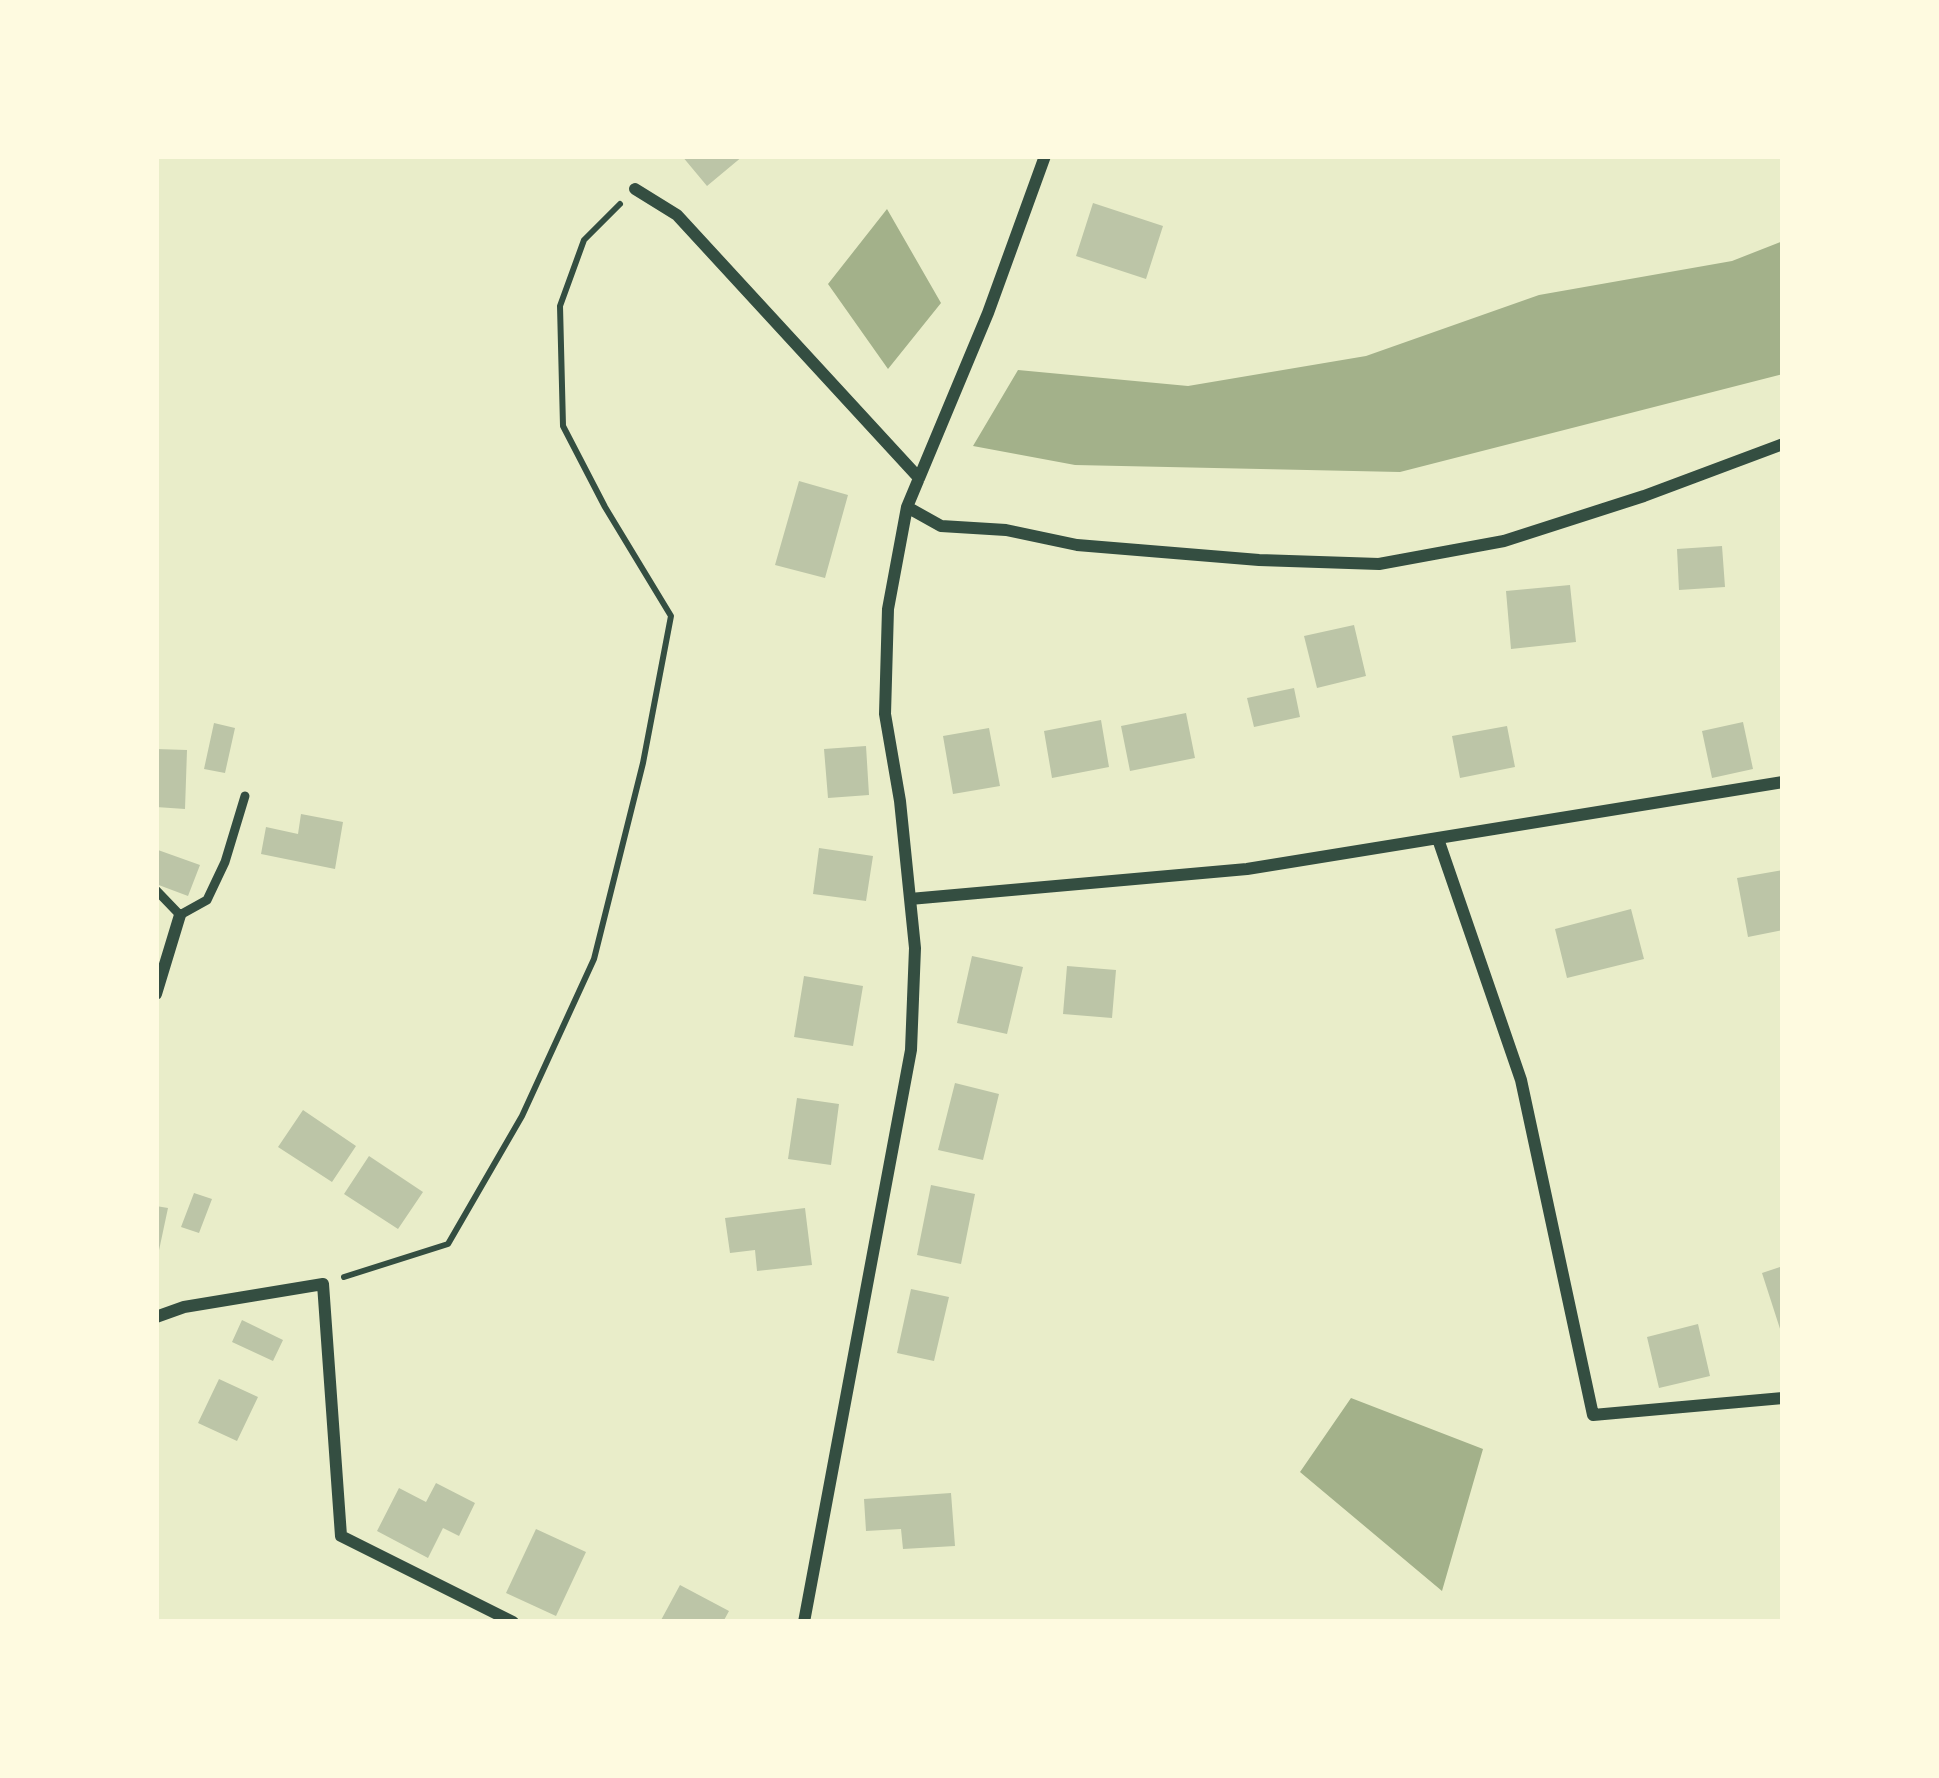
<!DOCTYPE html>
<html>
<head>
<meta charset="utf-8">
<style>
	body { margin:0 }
	#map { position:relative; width:1939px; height:1778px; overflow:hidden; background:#e9edc9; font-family:"Fira Sans Condensed",sans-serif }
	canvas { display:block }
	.frame { position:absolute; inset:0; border:159px solid #fefae0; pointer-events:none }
</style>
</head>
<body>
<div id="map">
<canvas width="1939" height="1778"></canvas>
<div class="frame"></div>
</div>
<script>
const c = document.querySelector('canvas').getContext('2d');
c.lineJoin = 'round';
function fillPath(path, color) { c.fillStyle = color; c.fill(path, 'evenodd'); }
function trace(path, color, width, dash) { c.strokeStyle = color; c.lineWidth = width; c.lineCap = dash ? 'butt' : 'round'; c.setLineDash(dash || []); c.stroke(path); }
const water = new Path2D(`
	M 887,209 L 941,303 L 888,369 L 828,284 Z
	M 1783,241 L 1783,374 L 1400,472 L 1075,465 L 973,446 L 1018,370 L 1188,386 L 1366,356 L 1539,295 L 1732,261 Z
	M 1351,1398 L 1483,1449 L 1442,1591 L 1300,1472 Z`);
const building = new Path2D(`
	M 682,156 L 743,156 L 707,186 Z
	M 1093,203 L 1163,226 L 1146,279 L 1076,256 Z
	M 799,481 L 848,495 L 825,578 L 775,565 Z
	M 1722,546 L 1725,587 L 1679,590 L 1677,549 Z
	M 1570,585 L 1576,642 L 1511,649 L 1506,591 Z
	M 1354,625 L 1366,676 L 1317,688 L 1304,636 Z
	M 1294,688 L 1300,717 L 1254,727 L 1247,698 Z
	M 1186,713 L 1195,758 L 1130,771 L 1121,726 Z
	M 1101,720 L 1109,767 L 1052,778 L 1044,731 Z
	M 1743,722 L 1753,769 L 1712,778 L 1702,731 Z
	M 214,723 L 235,728 L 225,773 L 204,769 Z
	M 1507,726 L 1515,767 L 1460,778 L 1452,736 Z
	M 989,728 L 1000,786 L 953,794 L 943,736 Z
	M 866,746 L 869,795 L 828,798 L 824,749 Z
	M 156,749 L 187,750 L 185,809 L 156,807 Z
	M 301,814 L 343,822 L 335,869 L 261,854 L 266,827 L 298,834 Z
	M 819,848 L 873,856 L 866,901 L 813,894 Z
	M 158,850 L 200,865 L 188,896 L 156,884 Z
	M 1783,870 L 1783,930 L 1748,937 L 1737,878 Z
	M 1631,909 L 1644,959 L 1567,978 L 1555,929 Z
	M 972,956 L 1023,967 L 1007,1034 L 957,1023 Z
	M 1067,966 L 1116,970 L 1112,1018 L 1063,1014 Z
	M 804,976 L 863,986 L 853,1046 L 794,1037 Z
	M 955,1083 L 999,1094 L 983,1160 L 938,1150 Z
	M 797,1098 L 839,1104 L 831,1165 L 788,1159 Z
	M 303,1110 L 356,1146 L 332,1182 L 278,1147 Z
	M 369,1156 L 423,1192 L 398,1229 L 344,1194 Z
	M 931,1185 L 975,1194 L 961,1264 L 917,1255 Z
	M 194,1193 L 212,1199 L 199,1233 L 181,1227 Z
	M 156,1206 L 168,1208 L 158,1255 L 156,1255 Z
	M 805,1208 L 812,1265 L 757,1271 L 755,1250 L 730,1253 L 725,1218 Z
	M 1783,1266 L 1783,1335 L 1782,1335 L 1762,1273 Z
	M 911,1289 L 949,1297 L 934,1361 L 897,1353 Z
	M 242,1320 L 283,1340 L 273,1361 L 232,1342 Z
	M 1698,1324 L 1710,1376 L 1659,1388 L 1647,1337 Z
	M 219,1379 L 258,1397 L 237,1441 L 198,1423 Z
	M 436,1483 L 475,1503 L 459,1536 L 443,1528 L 428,1558 L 377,1531 L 399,1488 L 426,1502 Z
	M 951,1493 L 955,1546 L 903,1549 L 901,1529 L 866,1531 L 864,1499 Z
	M 536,1529 L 586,1552 L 556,1616 L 506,1593 Z
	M 680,1585 L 729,1611 L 723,1622 L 660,1622 Z`);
const path = new Path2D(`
	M 344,1277 L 448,1244 L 522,1116 L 594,959 L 643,763 L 671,616 L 605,507 L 563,426 L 560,306 L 584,240 L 620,204`);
const service = new Path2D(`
	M 156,890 L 180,915 L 207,900 L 225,862 L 245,796`);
const minor = new Path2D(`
	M 635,189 L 677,215 L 919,478
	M 907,507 L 941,526 L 1006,530 L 1077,545 L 1259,560 L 1379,564 L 1504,541 L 1644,496 L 1783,444
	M 1438,839 L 1521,1080 L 1593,1415 L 1783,1398
	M 910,899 L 1247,869 L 1783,782
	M 156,994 L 180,915
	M 156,1317 L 184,1307 L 323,1284 L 341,1536 L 513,1622
	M 804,1622 L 911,1050 L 915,948 L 900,801 L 885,714 L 888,609 L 907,507 L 988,313 L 1045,156`);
fillPath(water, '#a3b18a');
fillPath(building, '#bcc5a7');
trace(path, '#344e41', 6);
trace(service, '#344e41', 9);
trace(minor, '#344e41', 12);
</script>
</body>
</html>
